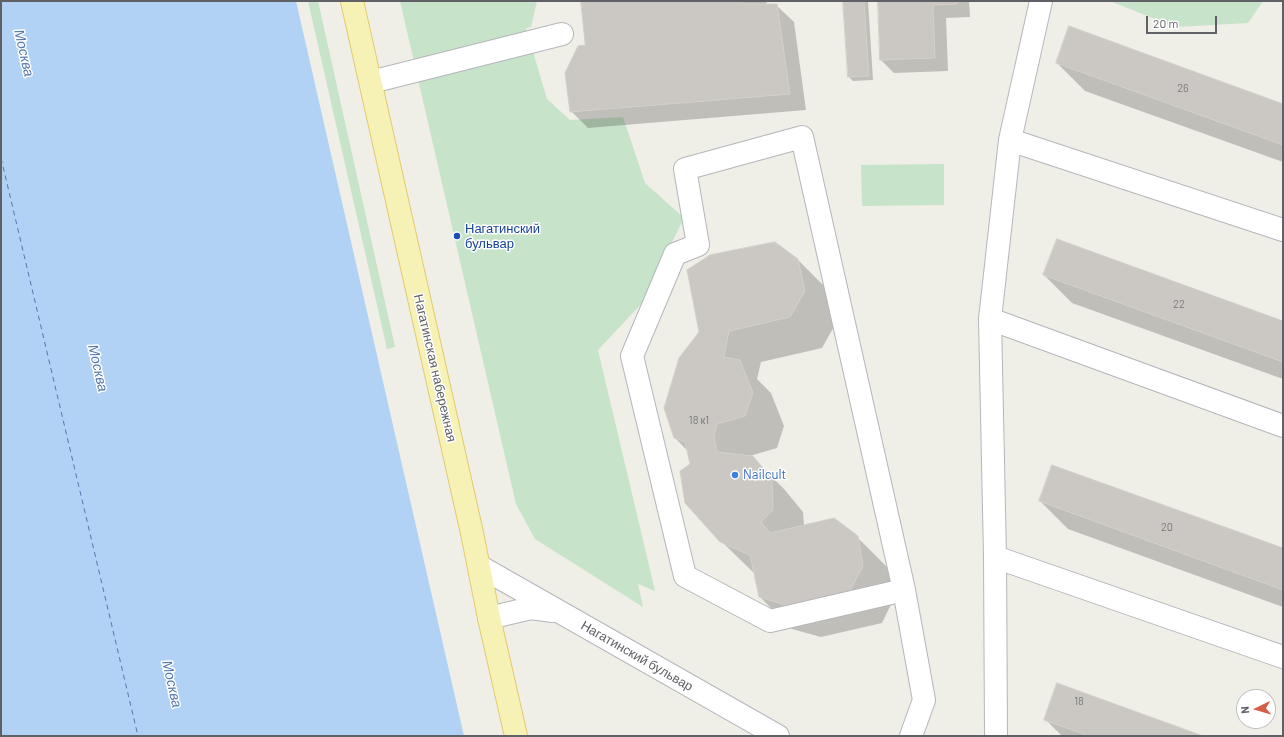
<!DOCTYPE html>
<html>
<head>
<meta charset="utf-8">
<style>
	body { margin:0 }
	#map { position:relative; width:1284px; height:737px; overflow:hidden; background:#efeee7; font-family:Barlow,sans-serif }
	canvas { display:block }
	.frame { position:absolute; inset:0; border:2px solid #5f6166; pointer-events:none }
	.north { position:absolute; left:1236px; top:689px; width:40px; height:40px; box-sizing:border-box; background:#fff; border:1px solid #bfc0c2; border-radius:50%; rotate:265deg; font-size:11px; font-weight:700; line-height:16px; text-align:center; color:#5f6166 }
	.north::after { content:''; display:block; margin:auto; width:14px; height:18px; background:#d65e46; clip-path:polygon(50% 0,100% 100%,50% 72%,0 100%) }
	.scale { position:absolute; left:1146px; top:16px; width:71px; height:18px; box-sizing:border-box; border:2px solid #5f6166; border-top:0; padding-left:5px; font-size:12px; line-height:14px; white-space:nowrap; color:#5f6166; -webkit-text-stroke:3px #fff; paint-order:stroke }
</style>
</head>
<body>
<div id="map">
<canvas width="1284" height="737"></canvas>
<div class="frame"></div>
<div class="north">N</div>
<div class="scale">20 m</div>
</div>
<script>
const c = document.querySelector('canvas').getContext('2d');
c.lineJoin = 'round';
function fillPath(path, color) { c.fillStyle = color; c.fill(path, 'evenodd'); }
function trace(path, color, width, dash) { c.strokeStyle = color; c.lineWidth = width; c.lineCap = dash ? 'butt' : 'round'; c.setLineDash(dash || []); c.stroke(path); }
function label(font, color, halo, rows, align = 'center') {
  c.font = font + ' Barlow,sans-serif'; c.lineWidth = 3; c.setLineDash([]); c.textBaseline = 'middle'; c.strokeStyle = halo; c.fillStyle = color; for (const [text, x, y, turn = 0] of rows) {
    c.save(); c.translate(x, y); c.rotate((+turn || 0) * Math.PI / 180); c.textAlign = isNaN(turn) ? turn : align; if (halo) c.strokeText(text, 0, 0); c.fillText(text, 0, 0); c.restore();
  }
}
const green = new Path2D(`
	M 308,1 L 318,1 L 395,347 L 387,349 Z
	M 400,1 L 537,1 L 531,27 L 526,28 L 547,99 L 570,120 L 623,117 L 645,183 L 684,218 L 642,303 L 598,350 L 655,591 L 638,584 L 643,607 L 535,539 L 516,504 Z
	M 1110,1 L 1263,1 L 1248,23 L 1175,27 Z
	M 944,164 L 944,205 L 862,206 L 861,165 Z`);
const water = new Path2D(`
	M 1,1 L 296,1 L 464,736 L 1,736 Z`);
const shadow = new Path2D(`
	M 582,1 L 767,1 L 766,5 L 776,5 L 794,22 L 806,110 L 588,128 L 571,111 L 587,46 Z
	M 844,1 L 868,1 L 873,80 L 853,81 L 849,77 Z
	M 879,1 L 969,1 L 970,17 L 946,18 L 948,71 L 894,73 L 881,60 Z
	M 1057,63 L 1283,105 L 1283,162 L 1085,91 Z
	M 798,260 L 830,292 L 836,323 L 822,348 L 761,362 L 757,379 L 771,393 L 784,426 L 777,448 L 746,457 L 752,457 L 784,489 L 803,512 L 804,526 L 857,537 L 889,569 L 894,598 L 882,623 L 821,637 L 792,629 L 760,597 L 755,574 L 721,541 L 691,464 L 688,451 L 674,437 L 680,358 Z
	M 1044,275 L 1283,322 L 1283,379 L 1072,303 Z
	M 1040,501 L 1283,549 L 1283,607 L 1068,529 Z
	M 1045,719 L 1200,736 L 1062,736 Z`);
const ferry = new Path2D(`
	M 1,158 L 138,736`);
const building = new Path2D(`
	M 581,1 L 743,1 L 742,4 L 777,4 L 790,94 L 570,112 L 565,73 L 578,46 L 585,45 Z
	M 843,1 L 864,1 L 869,76 L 848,77 Z
	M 878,1 L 957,1 L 957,4 L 933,5 L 935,58 L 880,60 Z
	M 1069,26 L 1283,104 L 1283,145 L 1056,63 Z
	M 1057,239 L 1283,321 L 1283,362 L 1043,275 Z
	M 775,242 L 798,259 L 805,291 L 790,317 L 729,331 L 724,357 L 740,360 L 753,393 L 745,416 L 717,424 L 714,436 L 717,452 L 753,456 L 772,479 L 773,510 L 761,522 L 770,533 L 834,518 L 858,536 L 863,566 L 850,591 L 789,606 L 759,597 L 750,555 L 720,542 L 685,503 L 680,471 L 690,464 L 685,442 L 674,438 L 664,408 L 679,358 L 699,332 L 687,270 L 710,255 Z
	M 1052,465 L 1283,548 L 1283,590 L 1039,501 Z
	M 1057,683 L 1203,736 L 1089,736 L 1044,720 Z`);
const minor = new Path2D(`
	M 371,82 L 562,34
	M 1010,140 L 1283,230
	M 990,319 L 1283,426
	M 995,557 L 1283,657
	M 479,566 L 778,736
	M 904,590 L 770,621 L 685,576 L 632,356 L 675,254 L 698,245 L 685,169 L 802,137 L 904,590 L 924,700 L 911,736
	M 489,618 L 531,608 L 553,611
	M 996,736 L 995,557 L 990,319 L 1010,140 L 1041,1`);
const major = new Path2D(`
	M 352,1 L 472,533 L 489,618 L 516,736`);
const markers = [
	[457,236,4,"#1a4fb4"],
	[735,475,4,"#3f7fe0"]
];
const numberNames = [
	["26",1183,88],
	["22",1179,304],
	["18 к1",699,420],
	["20",1167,527],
	["18",1079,701]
];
const transitNames = [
	["Нагатинский",465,229],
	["бульвар",465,244]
];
const streetNames = [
	["Нагатинская набережная",435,368,77],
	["Нагатинский бульвар",637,656,30]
];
const shopNames = [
	["Nailcult",743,475]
];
const waterNames = [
	["Москва",24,53,77],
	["Москва",98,368,77],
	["Москва",172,684,77]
];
fillPath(green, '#c7e3c9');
fillPath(water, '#b1d2f5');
fillPath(shadow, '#0003');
trace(ferry, '#5278af', 1, [5, 4]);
fillPath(building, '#cbc8c4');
trace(building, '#d3d0c6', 1);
trace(minor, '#b4b6ba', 24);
trace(major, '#e2cb6e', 24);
trace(minor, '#fff', 22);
trace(major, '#f6f1b5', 22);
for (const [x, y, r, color] of markers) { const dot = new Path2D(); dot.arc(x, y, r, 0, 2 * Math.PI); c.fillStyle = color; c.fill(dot); trace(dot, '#fff', 1.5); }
label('11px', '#7a7b7e', null, numberNames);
label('13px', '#164399', '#fff', transitNames, 'left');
label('13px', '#5f6166', '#fff', streetNames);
label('13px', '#366cbe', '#fff', shopNames, 'left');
label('italic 14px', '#5278af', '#fff', waterNames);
</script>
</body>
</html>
